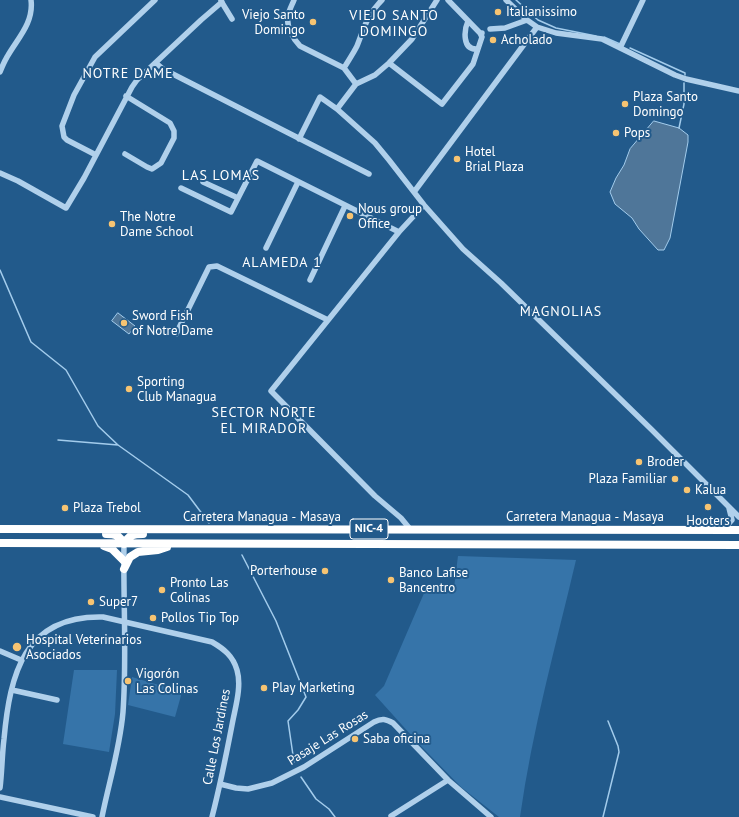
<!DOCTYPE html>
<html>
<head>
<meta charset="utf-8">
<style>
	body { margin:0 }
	canvas { display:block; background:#225a8b }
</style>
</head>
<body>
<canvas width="739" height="817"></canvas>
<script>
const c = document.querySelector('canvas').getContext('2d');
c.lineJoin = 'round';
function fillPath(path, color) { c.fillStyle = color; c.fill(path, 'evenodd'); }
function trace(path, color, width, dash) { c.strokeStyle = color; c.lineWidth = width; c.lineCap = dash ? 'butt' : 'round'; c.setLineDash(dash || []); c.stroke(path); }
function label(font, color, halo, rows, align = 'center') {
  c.font = font + ' "PT Sans",sans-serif'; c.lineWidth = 4; c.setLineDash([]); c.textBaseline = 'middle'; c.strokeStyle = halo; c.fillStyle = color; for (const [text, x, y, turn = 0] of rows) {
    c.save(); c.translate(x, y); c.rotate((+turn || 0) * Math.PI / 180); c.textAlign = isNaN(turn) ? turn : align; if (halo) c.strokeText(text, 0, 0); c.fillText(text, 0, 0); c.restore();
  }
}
const green = new Path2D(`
	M 458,556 L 576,560 C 556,645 532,730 520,817 L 499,817 L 461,787 L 420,745 L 375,695 L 384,686 L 428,584 L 454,588 Z
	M 74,670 L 117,670 L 115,714 L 109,752 L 63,744 Z
	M 132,677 L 182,692 L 175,717 L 128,705 Z`);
const water = new Path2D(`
	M 654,121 L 679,128 L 688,135 L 688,142 L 670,238 L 664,250 L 658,250 L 639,229 L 632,218 L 615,204 L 610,192 L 616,178 L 624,165 L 630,149 Z
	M 118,313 L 135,326 L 129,334 L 112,321 Z`);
const stream = new Path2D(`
	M 516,0 L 538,20 L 556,28 L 596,36
	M 604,37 L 620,44
	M 630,48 L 685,73 L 685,75
	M 679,128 L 684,104 L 684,83
	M 0,270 L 31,342 L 66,370 L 98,426 L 118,445
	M 58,440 L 118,445 L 188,495 L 209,523
	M 242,555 L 276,621 L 306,697 L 298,710 L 288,721 L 294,762
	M 301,777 L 316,799 L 329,809 L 335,817
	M 603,817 L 619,752 L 618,746 L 608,721`);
const minor = new Path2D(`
	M 294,0 C 292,5 289,10 288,16 C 286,26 293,39 300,46 L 344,68 L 356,84
	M 448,0 L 480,33 L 482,33
	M 506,0 L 527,20 L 537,27 L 556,33 L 602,39 L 675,75 L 686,79 L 739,91
	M 221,1 L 232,19
	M 468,21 C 464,30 462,50 477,49
	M 490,29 L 505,28 L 527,20
	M 620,48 L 643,0
	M 156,63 L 163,69 L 369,174
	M 389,63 L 442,104 L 473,64 L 482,37 L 480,33
	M 344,68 C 348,61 353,54 357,46 C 364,28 367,15 382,0
	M 0,72 C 2,67 4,62 7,57 C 17,39 34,23 31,0
	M 337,109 L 356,84 L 375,75 L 389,63 L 412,39 L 437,0
	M 299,139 L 320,97 L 337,109 L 375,143 L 389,160 L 424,205 L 463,249 L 501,283 L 652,430 L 739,517
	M 125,154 L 147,167 L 152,169 L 161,163 L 174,138 L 174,131 L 170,123 L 126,96
	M 96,155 L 67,140 L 64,137 L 62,126 L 74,95 L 95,57 L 155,0
	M 0,173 L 18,181 L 66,208 L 84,178 L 132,87 L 137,80 L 201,20 L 222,2
	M 203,182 L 238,198
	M 181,188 L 231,212 L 257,161 L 399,232 L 424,205
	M 414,192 L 537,27
	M 399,232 L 271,391 L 375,496 L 401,518 L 410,529
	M 266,248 L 298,182
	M 310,280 L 345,206
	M 176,334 L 209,267 L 217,266 L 328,320
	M 723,530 L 732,520 L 729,508
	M 0,651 L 21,660
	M 12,690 L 57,700
	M 220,784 L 236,788 L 248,789 L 272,783 L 304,767 L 374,722 C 382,718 386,719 393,723 L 448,780 L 491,817
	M 0,788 C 2,772 2,755 4,739 C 10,674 24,615 103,617 L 212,642 C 224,649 233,656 237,670 C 242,687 235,708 232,725 C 226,756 220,786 212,817
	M 0,797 L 93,817
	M 391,816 L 448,780
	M 102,817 C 109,782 120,748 123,712 C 127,656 123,600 124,544`);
const highway = new Path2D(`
	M 0,529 L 739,530
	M 106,534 C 116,534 119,535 124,544
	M 0,543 L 739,545
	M 124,544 C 129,535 133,534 143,534
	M 104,546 L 112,549 L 124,561
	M 124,569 L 130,557 L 138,552 L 158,550 L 167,547`);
const markers = [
	[498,12,4,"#f7c472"],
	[313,22,4,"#f7c472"],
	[493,40,4,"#f7c472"],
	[625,104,4,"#f7c472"],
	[616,133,4,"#f7c472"],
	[457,159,4,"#f7c472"],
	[350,216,4,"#f7c472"],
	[112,224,4,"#f7c472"],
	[124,323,4,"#f7c472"],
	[129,389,4,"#f7c472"],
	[639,462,4,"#f7c472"],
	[675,479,4,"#f7c472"],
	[687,490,4,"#f7c472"],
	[708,507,4,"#f7c472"],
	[65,508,4,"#f7c472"],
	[325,571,4,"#f7c472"],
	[391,580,4,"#f7c472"],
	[162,590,4,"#f7c472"],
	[91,602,4,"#f7c472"],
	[153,618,4,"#f7c472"],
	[17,647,5,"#f7c472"],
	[128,681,4,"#f7c472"],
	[264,688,4,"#f7c472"],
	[355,739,4,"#f7c472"]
];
const shields = [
	[369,529,38]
];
const shieldNames = [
	["NIC-4",369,529]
];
const poiNames = [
	["Italianissimo",506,12],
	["Viejo Santo",305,15,"right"],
	["Domingo",305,30,"right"],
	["Acholado",501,40],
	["Plaza Santo",633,97],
	["Domingo",633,112],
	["Pops",624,133],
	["Hotel",465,152],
	["Brial Plaza",465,167],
	["Nous group",358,209],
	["Office",358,224],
	["The Notre",120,217],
	["Dame School",120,232],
	["Sword Fish",132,316],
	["of Notre Dame",132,331],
	["Sporting",137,382],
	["Club Managua",137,397],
	["Broder",647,462],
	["Plaza Familiar",667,479,"right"],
	["Kalua",695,490],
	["Plaza Trebol",73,508],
	["Hooters",708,521,"center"],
	["Porterhouse",317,571,"right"],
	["Banco Lafise",399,573],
	["Bancentro",399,588],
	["Pronto Las",170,583],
	["Colinas",170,598],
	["Super7",99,602],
	["Pollos Tip Top",161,618],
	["Hospital Veterinarios",26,640],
	["Asociados",26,655],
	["Vigorón",136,674],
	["Las Colinas",136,689],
	["Play Marketing",272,688],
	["Saba oficina",363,739]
];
const streetNames = [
	["Carretera Managua - Masaya",262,517],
	["Carretera Managua - Masaya",585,517],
	["Calle Los Jardines",217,737,-79],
	["Pasaje Las Rosas",328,738,-32]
];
const neighbourhoodNames = [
	["VIEJO SANTO",394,16],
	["DOMINGO",394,32],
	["NOTRE DAME",128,74],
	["LAS LOMAS",221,176],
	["ALAMEDA 1",282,263],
	["MAGNOLIAS",561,312],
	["SECTOR NORTE",264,413],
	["EL MIRADOR",264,429]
];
fillPath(green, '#3674a9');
fillPath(water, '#4f7699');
trace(water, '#a3ccec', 1);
trace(stream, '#a3ccec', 1.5);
trace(minor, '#b0d0eb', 5.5);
trace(highway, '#fff', 8);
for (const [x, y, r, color] of markers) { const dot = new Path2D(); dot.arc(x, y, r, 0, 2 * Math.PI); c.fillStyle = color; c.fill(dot); trace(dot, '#225a8b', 1.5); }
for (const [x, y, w] of shields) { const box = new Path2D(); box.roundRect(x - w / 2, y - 10, w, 20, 3); c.fillStyle = '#225a8b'; c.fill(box); trace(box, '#fff', 1); }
label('bold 12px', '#fff', null, shieldNames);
label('13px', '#fff', '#225a8b', poiNames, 'left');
label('13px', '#fff', '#225a8b', streetNames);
c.letterSpacing = '1px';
label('14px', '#fff', '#225a8b', neighbourhoodNames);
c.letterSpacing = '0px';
</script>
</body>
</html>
